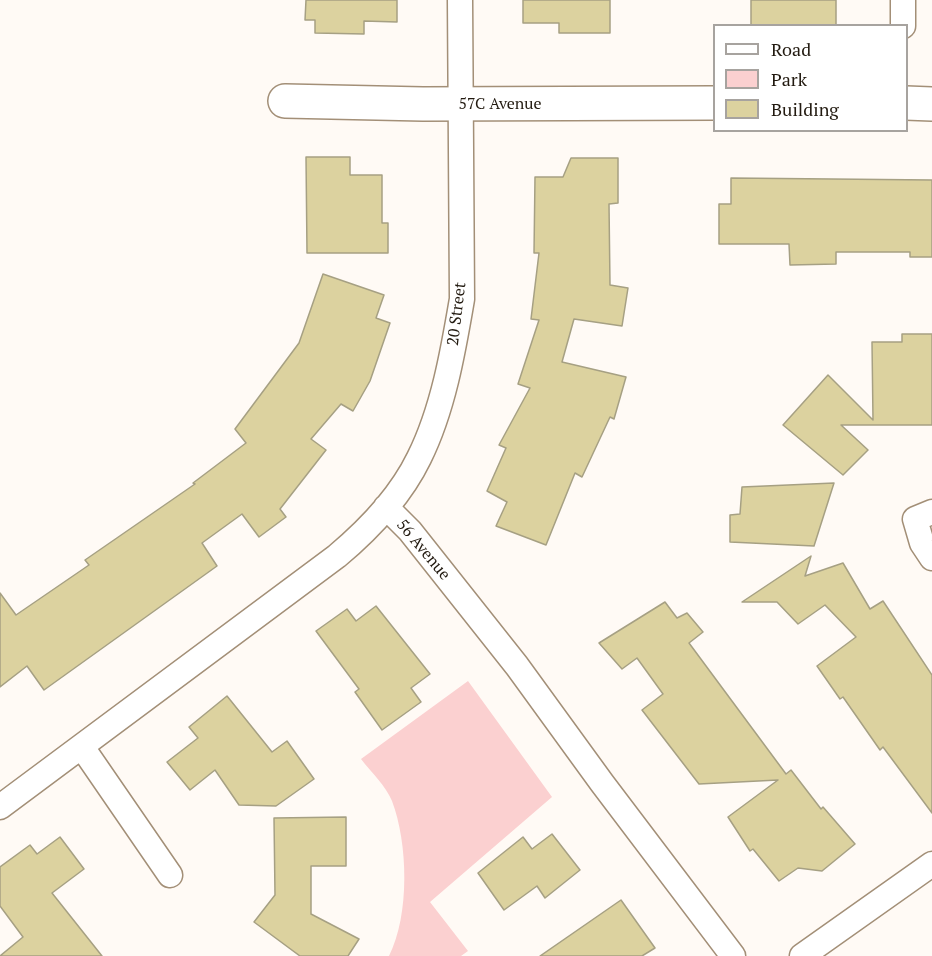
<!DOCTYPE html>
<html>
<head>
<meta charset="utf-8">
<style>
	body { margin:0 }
	#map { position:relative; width:932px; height:956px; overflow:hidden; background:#fffaf5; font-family:"PT Serif",serif }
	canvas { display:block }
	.legend { position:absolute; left:713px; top:24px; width:195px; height:108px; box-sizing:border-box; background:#fff; border:2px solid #a7a39f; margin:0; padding:8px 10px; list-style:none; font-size:18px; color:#221a10 }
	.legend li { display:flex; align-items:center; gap:12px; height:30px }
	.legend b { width:30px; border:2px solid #a7a39f }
</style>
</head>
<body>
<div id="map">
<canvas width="932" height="956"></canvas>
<ul class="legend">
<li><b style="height:8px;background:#fff"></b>Road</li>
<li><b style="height:16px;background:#fbd0d0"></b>Park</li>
<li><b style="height:16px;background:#dcd29f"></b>Building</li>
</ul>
</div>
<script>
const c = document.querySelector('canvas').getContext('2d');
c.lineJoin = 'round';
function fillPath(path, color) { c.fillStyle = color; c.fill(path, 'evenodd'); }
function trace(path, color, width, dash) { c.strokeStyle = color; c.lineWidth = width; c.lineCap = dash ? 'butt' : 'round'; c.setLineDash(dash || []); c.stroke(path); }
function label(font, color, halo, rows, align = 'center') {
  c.font = font + ' "PT Serif",serif'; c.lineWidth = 4.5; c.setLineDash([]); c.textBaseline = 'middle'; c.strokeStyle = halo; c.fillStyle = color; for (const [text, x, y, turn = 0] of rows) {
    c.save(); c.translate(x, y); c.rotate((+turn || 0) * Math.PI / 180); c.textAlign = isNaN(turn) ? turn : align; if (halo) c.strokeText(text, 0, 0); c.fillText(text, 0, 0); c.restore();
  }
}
const green = new Path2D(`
	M 468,681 L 552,797 L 430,902 L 468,951 L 461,956 L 389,956 C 410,915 408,843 392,801 C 386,786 371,772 361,759 Z`);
const building = new Path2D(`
	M 306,0 L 397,0 L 397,22 L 364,21 L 364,34 L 315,33 L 315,20 L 305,20 Z
	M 523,0 L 610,0 L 610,33 L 559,33 L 559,23 L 523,23 Z
	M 751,0 L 836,0 L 836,26 L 751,26 Z
	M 306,157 L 350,157 L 350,175 L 382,175 L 382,223 L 388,223 L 388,253 L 307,253 Z
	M 571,158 L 618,158 L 618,203 L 609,204 L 610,285 L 628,288 L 622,326 L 574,319 L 562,362 L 626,377 L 614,419 L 610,417 L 582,477 L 575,473 L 546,545 L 496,526 L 507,502 L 487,491 L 506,448 L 499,445 L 530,388 L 518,384 L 539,320 L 531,319 L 539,253 L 534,253 L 535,177 L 563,177 Z
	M 731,178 L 932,180 L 932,257 L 910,257 L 910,252 L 836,252 L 836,264 L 790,265 L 789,244 L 719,244 L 719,204 L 731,204 Z
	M 323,274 L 384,295 L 376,318 L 390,323 L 370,381 L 353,411 L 341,404 L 311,439 L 326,450 L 280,509 L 286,517 L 259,537 L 242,514 L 202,543 L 217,566 L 44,690 L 27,666 L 0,687 L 0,593 L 16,615 L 89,565 L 85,560 L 195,484 L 193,483 L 246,443 L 235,429 L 299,343 Z
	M 902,334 L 932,334 L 932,425 L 841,425 L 868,450 L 843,475 L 783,425 L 828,375 L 873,420 L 872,342 L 902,342 Z
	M 834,483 L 814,546 L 730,542 L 730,515 L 740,514 L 742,487 Z
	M 811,556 L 805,576 L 843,563 L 870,609 L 883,601 L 932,675 L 932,813 L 883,747 L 880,750 L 843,697 L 840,699 L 817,666 L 856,637 L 825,605 L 798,624 L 777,602 L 742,602 Z
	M 665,602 L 677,618 L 687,613 L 703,632 L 689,643 L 786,774 L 791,770 L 821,809 L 823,807 L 855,844 L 822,871 L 798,868 L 779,881 L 753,849 L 750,851 L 728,817 L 778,780 L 699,784 L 642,710 L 663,694 L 637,658 L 622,669 L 599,643 Z
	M 376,606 L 430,674 L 411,688 L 421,702 L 382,730 L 355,692 L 359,689 L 316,631 L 347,609 L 356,621 Z
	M 227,696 L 272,752 L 287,741 L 314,779 L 276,806 L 239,805 L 215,770 L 190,790 L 167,762 L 198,738 L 189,727 Z
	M 346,817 L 346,866 L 311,866 L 311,914 L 359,939 L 348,956 L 300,956 L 254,922 L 275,895 L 274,818 Z
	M 552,834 L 580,870 L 545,898 L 537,886 L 504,910 L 478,873 L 523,837 L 532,849 Z
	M 60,837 L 84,869 L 52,893 L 102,956 L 0,956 L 23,937 L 0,906 L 0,867 L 30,845 L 37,854 Z
	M 621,900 L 655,948 L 642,956 L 540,956 Z`);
const street = new Path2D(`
	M 903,26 L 903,0
	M 386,507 L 410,531 L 517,666 L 602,783 L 733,956
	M 932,512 L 915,519 L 922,543 L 932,558
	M 82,747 L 170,875
	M 0,807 L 337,556 C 368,530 401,495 419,458 C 443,410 453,352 462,299 L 460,0
	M 802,956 L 932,864`);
const secondary = new Path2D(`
	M 285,101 L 423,104 L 714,103
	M 906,103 L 932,104`);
const streetNames = [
	["57C Avenue",500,104],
	["20 Street",457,314,-83],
	["56 Avenue",423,550,50]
];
fillPath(green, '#fbd0d0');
fillPath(building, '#dcd29f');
trace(building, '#a6a083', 1.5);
trace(street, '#a38f77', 27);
trace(secondary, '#a38f77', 36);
trace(street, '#fff', 24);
trace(secondary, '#fff', 33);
label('16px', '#221a10', '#fff', streetNames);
</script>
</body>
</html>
